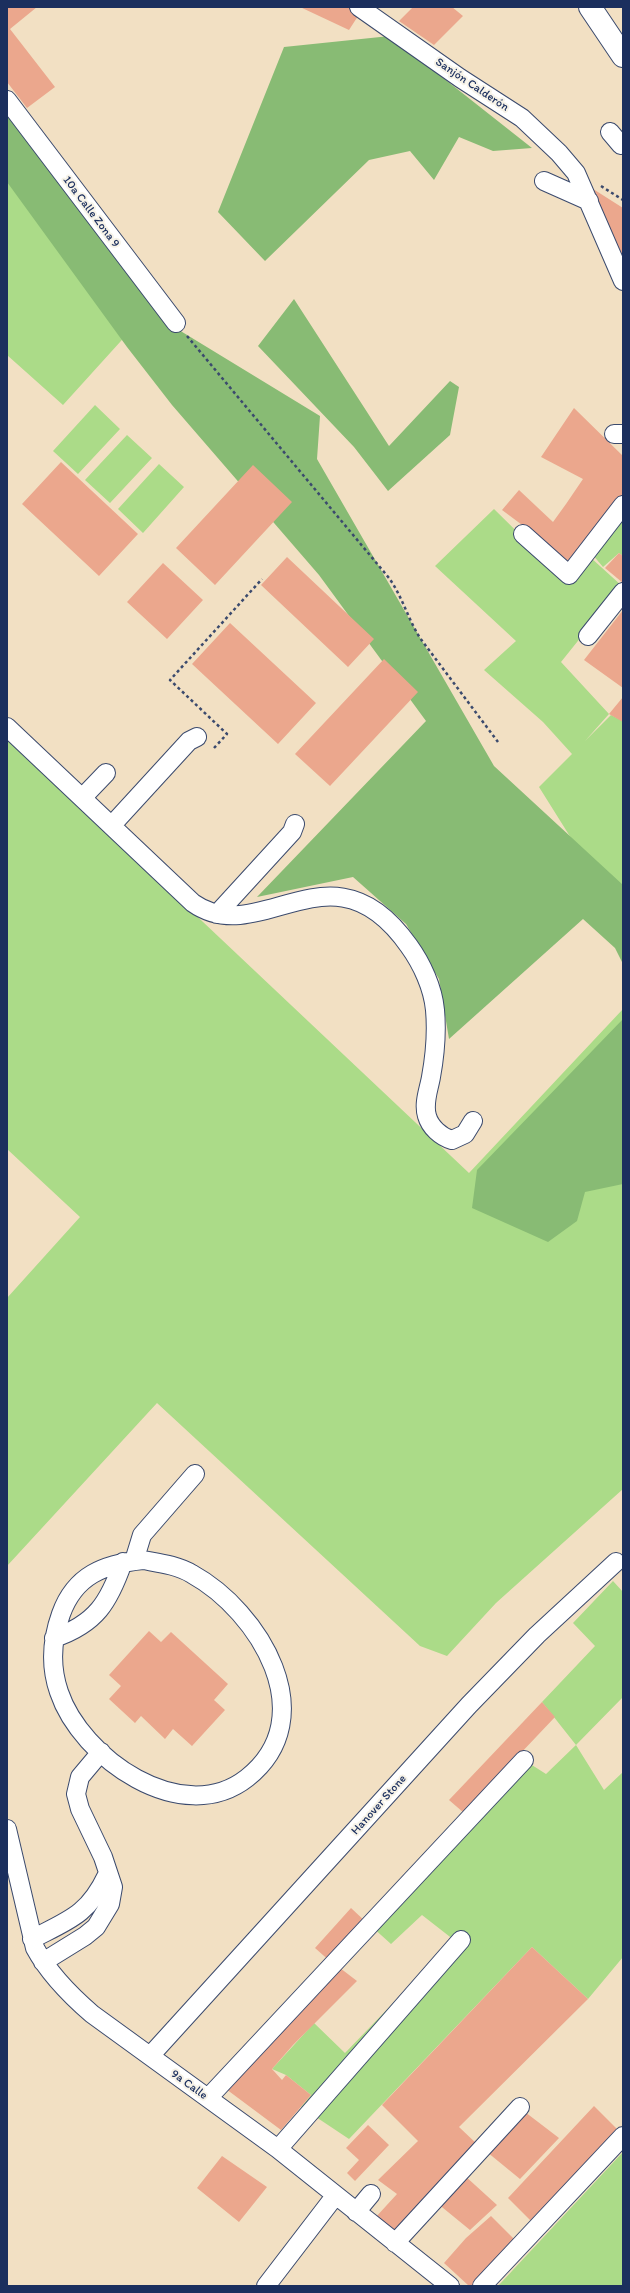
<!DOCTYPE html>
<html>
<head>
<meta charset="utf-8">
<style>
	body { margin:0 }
	#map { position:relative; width:630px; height:2293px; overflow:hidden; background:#f2e0c3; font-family:Itim,sans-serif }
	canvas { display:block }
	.frame { position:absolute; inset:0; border:8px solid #1b2f5e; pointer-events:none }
</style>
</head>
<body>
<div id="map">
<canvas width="630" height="2293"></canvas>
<div class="frame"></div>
</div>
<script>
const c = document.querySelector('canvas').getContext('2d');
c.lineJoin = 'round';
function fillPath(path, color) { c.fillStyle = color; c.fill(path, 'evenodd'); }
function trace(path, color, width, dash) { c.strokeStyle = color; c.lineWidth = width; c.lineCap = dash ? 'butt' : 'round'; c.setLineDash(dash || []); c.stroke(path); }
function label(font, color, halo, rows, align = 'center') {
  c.font = font + ' Itim,sans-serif'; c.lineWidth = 4; c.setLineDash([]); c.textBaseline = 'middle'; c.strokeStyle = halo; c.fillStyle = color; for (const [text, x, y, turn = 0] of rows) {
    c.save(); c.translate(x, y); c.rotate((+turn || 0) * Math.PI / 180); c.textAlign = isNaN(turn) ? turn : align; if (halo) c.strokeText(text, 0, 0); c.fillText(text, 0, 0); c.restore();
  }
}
const green = new Path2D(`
	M 7,181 L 149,310 L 63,405 L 7,355 Z
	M 95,405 L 120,429 L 78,474 L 53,451 Z
	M 127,435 L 152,458 L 110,503 L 85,480 Z
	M 159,464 L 184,487 L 143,533 L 118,509 Z
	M 494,509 L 568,582 L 590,557 L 622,586 L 561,662 L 609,714 L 585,741 L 611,715 L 623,721 L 623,921 L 539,787 L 572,754 L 543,722 L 484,670 L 516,641 L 435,566 Z
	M 623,514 L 623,556 L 619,553 L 603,567 L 592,554 Z
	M 7,737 L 469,1173 L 623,1009 L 623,1489 L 496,1603 L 447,1656 L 420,1646 L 157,1403 L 7,1566 L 7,1298 L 80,1217 L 7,1149 Z
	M 613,1581 L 623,1592 L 623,1697 L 576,1745 L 604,1790 L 623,1772 L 623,1957 L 588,1999 L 532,1947 L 349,2139 L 301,2107 L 311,2095 L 286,2075 L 272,2069 L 314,2023 L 345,2053 L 454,1940 L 422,1915 L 391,1944 L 371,1926 L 524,1760 L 546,1774 L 576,1745 L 542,1702 L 595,1646 L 573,1623 Z
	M 623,2152 L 623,2286 L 498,2286 Z`);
const forest = new Path2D(`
	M 390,36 L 532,148 L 493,151 L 459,137 L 434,180 L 410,151 L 369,160 L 265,261 L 218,212 L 284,47 Z
	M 7,110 L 174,327 L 320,416 L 317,459 L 494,766 L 623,885 L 623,964 L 615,948 L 583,919 L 449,1039 L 439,979 L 406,924 L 353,877 L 257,897 L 426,721 L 319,575 L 172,405 L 127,347 L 7,182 Z
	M 294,299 L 389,446 L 450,381 L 459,387 L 450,435 L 388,491 L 354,447 L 258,346 Z
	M 623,1019 L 623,1184 L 585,1192 L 577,1221 L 548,1242 L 472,1208 L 477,1170 Z`);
const building = new Path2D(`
	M 7,7 L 37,7 L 10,29 L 55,87 L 27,108 L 7,82 Z
	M 300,7 L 351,7 L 360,13 L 349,30 Z
	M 413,7 L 452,7 L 463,16 L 434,45 L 399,21 Z
	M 590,187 L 623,208 L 623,244 L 621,261 Z
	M 574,408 L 623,456 L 623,493 L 569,568 L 541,539 L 502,510 L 519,490 L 553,522 L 566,504 L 583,479 L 541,457 Z
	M 61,462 L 138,534 L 99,576 L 22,504 Z
	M 253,465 L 292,502 L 215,585 L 176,548 Z
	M 619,553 L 623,556 L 623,583 L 605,568 Z
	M 287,557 L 374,639 L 348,667 L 261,585 Z
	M 163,563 L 203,600 L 167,639 L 127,602 Z
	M 623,610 L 623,688 L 584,660 Z
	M 230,623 L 316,703 L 278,744 L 192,664 Z
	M 384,659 L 418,692 L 330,786 L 295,754 Z
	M 623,697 L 623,722 L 609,714 Z
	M 149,1631 L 161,1642 L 171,1632 L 228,1684 L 214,1700 L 225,1710 L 192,1746 L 173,1729 L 165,1739 L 141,1716 L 135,1723 L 109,1699 L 121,1686 L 109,1675 Z
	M 542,1702 L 555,1717 L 464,1813 L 449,1800 Z
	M 351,1908 L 367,1923 L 332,1963 L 315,1948 Z
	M 532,1947 L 588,1999 L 459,2127 L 478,2145 L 397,2233 L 375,2218 L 397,2194 L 378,2180 L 418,2141 L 382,2105 Z
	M 340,1968 L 357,1981 L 293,2045 L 272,2069 L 282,2080 L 286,2075 L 311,2095 L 281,2130 L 226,2089 Z
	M 594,2106 L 620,2132 L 533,2223 L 508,2198 Z
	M 525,2112 L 559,2138 L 520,2179 L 487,2152 Z
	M 368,2125 L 389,2145 L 355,2181 L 347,2173 L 359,2160 L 346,2148 Z
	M 222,2156 L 267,2187 L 239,2222 L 197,2188 Z
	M 464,2175 L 497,2205 L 470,2230 L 437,2203 Z
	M 491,2216 L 516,2241 L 473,2286 L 469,2286 L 444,2263 L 466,2238 Z`);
const path = new Path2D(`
	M 601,186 L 623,200
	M 187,336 L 389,578 C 402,596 408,619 420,638 L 498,742
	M 214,748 L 227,734 L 170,680 L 262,579`);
const minor = new Path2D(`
	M 359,7 L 460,78 L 522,118 L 559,153 L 576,173 L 623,281
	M 7,100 L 176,323
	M 610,132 L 621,145 L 623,143
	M 544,181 L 589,201
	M 614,434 L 623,434
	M 523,534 L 569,575 L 623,505
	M 588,636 L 623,592
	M 7,727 L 193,903 C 261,951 332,836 409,946 C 422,964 433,988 435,1010 C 437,1032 435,1055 431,1077 C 429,1089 423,1103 427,1116 C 430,1127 441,1137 452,1140 L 465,1134 L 473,1121
	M 83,797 L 106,773
	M 112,825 L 189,741 L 197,737
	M 217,914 L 292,832 L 295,824
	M 143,1560 C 159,1563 177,1565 192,1574 C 259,1611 324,1717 247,1778 C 182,1829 81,1758 59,1692 C 50,1666 52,1639 61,1614 C 75,1575 104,1564 143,1560 Z
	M 134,1561 L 142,1535 L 195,1474
	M 54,1638 C 96,1624 109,1602 123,1562
	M 7,1829 L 35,1948 C 49,1974 70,1995 92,2014 L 278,2149 L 450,2286
	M 32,1939 C 69,1920 88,1915 107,1875
	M 43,1962 L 85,1936 L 96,1927 L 110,1904 L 113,1887 L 103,1857 L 80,1809 L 76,1794 L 80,1777 L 101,1752
	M 150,2056 L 469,1705 L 537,1635 L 616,1562
	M 208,2098 L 524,1760
	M 278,2149 L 461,1940
	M 356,2212 L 371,2194
	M 395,2243 L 520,2107
	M 266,2286 L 335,2196
	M 482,2286 L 623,2136`);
const major = new Path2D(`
	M 590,7 L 623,56`);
const streetNames = [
	["Sanjón Calderón",472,85,34],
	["10a Calle Zona 9",91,212,53],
	["Hanover Stone",379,1805,-48],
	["9a Calle",189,2085,36]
];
fillPath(green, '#abdb88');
fillPath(forest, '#88bb74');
fillPath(building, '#eba78d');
trace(minor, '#3b4a6d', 20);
trace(major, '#3b4a6d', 24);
trace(path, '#3b4a6d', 2.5, [3, 3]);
trace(minor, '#fff', 18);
trace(major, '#fff', 22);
label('12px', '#1b2f5e', '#f7f3e8', streetNames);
</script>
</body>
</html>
